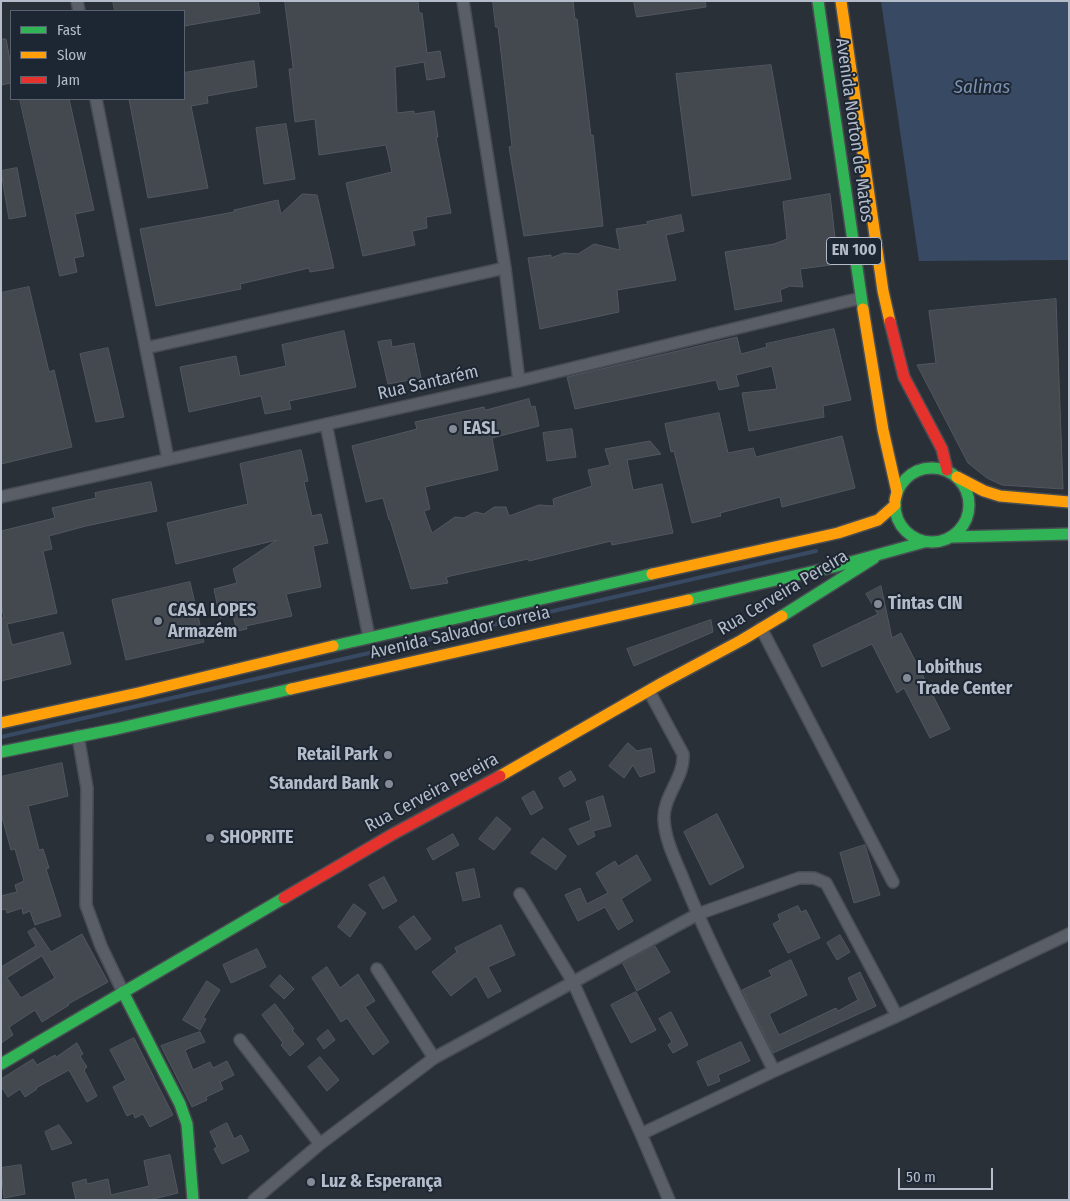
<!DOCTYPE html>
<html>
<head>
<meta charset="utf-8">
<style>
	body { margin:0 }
	#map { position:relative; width:1070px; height:1201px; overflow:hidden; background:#2a3038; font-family:"Fira Sans Condensed",sans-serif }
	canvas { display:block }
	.frame { position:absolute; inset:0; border:2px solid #b4bcc9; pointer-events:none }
	.legend { position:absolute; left:10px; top:10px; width:175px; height:90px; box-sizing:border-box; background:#1d2633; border:1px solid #59626f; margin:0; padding:6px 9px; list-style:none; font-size:15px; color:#b4bcc9 }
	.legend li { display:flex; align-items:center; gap:10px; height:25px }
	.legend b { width:25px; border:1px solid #59626f }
	.scale { position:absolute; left:898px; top:1168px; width:95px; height:22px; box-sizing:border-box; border:2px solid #b4bcc9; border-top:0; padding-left:6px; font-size:15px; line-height:18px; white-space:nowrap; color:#b4bcc9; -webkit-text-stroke:4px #1d2633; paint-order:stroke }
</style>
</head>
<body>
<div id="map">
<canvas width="1070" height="1201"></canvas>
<div class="frame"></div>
<ul class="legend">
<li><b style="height:6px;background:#30b455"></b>Fast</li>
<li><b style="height:6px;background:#ff9f0a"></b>Slow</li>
<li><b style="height:6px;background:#e5322d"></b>Jam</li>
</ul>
<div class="scale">50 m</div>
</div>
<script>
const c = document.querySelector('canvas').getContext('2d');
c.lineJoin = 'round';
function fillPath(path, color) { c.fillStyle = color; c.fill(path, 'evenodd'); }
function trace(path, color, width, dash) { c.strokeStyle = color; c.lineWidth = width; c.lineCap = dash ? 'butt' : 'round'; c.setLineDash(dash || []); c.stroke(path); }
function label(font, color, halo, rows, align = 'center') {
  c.font = font + ' "Fira Sans Condensed",sans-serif'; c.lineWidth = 4; c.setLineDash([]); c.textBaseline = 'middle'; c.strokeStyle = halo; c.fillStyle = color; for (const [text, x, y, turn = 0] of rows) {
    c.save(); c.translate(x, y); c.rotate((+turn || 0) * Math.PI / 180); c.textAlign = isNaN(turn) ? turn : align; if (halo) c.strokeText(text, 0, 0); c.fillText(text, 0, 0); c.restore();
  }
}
const water = new Path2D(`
	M 881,1 L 1069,1 L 1069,260 L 919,261 Z`);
const stream = new Path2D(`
	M 1,737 L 816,551`);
const building = new Path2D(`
	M 113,1 L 258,1 L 260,13 L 184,26 L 184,11 L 115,11 Z
	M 285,1 L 418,1 L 419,13 L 422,13 L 427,53 L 440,51 L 445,77 L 427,80 L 424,62 L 395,67 L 397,113 L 414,111 L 414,114 L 434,111 L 438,137 L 436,137 L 451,213 L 426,217 L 427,228 L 412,231 L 415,245 L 363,256 L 346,183 L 392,172 L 386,145 L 319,155 L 315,119 L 295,122 L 289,69 L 293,69 Z
	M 493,1 L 573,1 L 575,19 L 577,19 L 591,136 L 593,135 L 603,226 L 524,236 L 509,147 L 512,146 L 498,27 L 496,27 Z
	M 634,1 L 705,1 L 706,7 L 637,17 Z
	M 1,39 L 6,39 L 11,65 L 11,83 L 1,85 Z
	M 254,61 L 257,87 L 207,96 L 208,103 L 191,106 L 208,188 L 148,198 L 129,99 L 184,99 L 184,73 Z
	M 771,65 L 791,179 L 692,196 L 676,74 Z
	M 20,99 L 69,99 L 94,210 L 75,214 L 84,256 L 74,258 L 77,272 L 60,276 Z
	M 286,124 L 295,179 L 264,184 L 256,128 Z
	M 17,168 L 26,216 L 9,219 L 1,171 Z
	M 304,194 L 317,195 L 334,268 L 310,272 L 309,268 L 240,284 L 241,289 L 156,306 L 140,229 L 234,212 L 234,210 L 278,200 L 281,214 L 301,195 Z
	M 830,194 L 838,264 L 800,269 L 803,287 L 790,286 L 780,290 L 782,301 L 735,310 L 725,252 L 774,244 L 787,239 L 783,202 Z
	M 681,215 L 684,231 L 666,235 L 676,280 L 617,290 L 619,312 L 540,329 L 528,258 L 551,255 L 551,258 L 564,253 L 578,254 L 594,244 L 620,250 L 616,229 L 648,224 L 647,222 Z
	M 29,287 L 49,372 L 54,370 L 72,447 L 1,464 L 1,293 Z
	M 1056,299 L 1063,489 L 1002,485 L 987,478 L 968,463 L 917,365 L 936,363 L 929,311 Z
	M 834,329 L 851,400 L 823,406 L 824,417 L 749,431 L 742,393 L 777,389 L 772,366 L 736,375 L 739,386 L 719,390 L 716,380 L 575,409 L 567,377 L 737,337 L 741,354 L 767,347 L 766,344 Z
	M 344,331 L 356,387 L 289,401 L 291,409 L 265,414 L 261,396 L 189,412 L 180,367 L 236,356 L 240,376 L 286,366 L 282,345 Z
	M 391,340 L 392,347 L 414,343 L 421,378 L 388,384 L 378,342 Z
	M 108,348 L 124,417 L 96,422 L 80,354 Z
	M 529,399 L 531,407 L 535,406 L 539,426 L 492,438 L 498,470 L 425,487 L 430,509 L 424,511 L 432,533 L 455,517 L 464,518 L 475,512 L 484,514 L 494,507 L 506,507 L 509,516 L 539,505 L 554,506 L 553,499 L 592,486 L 588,470 L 610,465 L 605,449 L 650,441 L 661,454 L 627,460 L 633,490 L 662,484 L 673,533 L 612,545 L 611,541 L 529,561 L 528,559 L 446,577 L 448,583 L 411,589 L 390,520 L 389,520 L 383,498 L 366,502 L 352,446 L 417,429 L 415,422 L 484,407 L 485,410 Z
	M 719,413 L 728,453 L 753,448 L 756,457 L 842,436 L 855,488 L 782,507 L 780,497 L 720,513 L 721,516 L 692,523 L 674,451 L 671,452 L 665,424 Z
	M 572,429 L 576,457 L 547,461 L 543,433 Z
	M 301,450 L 308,481 L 304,482 L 312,516 L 321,514 L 328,543 L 313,546 L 321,587 L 286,594 L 292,616 L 246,626 L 247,629 L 237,631 L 233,615 L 220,618 L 214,589 L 237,583 L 233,569 L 277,540 L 176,564 L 167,523 L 248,504 L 240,464 Z
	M 151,482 L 157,511 L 86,526 L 49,536 L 52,549 L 43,551 L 57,613 L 7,624 L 12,645 L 63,632 L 71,664 L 1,681 L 1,618 L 4,618 L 1,604 L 1,531 L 55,518 L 52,508 L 96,498 L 95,493 Z
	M 190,582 L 204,642 L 126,660 L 112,600 Z
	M 881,586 L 892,638 L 901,633 L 950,729 L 930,738 L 904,688 L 897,693 L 872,644 L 822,667 L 813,645 L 878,614 L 866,594 Z
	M 711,620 L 713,632 L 634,666 L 627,649 Z
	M 628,743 L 637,751 L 651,748 L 655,772 L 640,777 L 633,765 L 624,778 L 609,766 Z
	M 62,763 L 68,796 L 28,806 L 39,850 L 43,849 L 49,868 L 46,869 L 61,916 L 35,925 L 30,911 L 23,914 L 22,908 L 7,913 L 6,909 L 1,910 L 1,896 L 17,892 L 15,885 L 24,881 L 15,849 L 11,850 L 1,813 L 1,777 Z
	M 571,771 L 576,780 L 564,787 L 559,778 Z
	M 534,791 L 543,808 L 531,815 L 522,798 Z
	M 603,796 L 611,826 L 593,831 L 595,836 L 578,845 L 569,829 L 591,820 L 586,802 Z
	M 717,814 L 744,867 L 710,885 L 684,832 Z
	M 497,817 L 511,829 L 494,850 L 479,839 Z
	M 453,834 L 459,845 L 433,860 L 427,849 Z
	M 543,838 L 566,856 L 556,870 L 531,853 Z
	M 865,845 L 880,895 L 854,903 L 840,853 Z
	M 637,855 L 651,880 L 621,899 L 633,921 L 618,930 L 605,907 L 578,921 L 565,895 L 580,888 L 587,904 L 608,893 L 596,873 L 615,861 L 618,866 Z
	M 474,869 L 480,897 L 463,901 L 456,873 Z
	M 384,877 L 397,901 L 383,909 L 369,885 Z
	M 354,904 L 366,913 L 350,937 L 338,927 Z
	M 798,906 L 801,912 L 806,910 L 820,938 L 788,953 L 773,924 L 780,920 L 778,915 Z
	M 414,916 L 431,939 L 416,950 L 399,927 Z
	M 501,925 L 515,955 L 488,967 L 501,991 L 488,998 L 476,976 L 451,996 L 432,972 L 457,952 L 455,948 Z
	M 35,928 L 51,952 L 82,934 L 108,982 L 68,1004 L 69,1005 L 42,1022 L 35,1010 L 9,1027 L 13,1035 L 1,1043 L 1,967 L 36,946 L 28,932 ZM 42,956 L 55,978 L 21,998 L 7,978 Z
	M 840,935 L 850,952 L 837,960 L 827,943 Z
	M 655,946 L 670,972 L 637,991 L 623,964 Z
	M 257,949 L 266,967 L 231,983 L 223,965 Z
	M 791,960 L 807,995 L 769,1014 L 779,1035 L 836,1008 L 838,1011 L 858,1000 L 848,978 L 860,972 L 876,1006 L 773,1053 L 742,990 L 772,976 L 769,971 Z
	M 327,967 L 340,988 L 358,974 L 375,1001 L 365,1007 L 389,1042 L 373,1055 L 347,1018 L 341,1022 L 312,978 Z
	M 280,975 L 294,989 L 284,999 L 270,986 Z
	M 207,981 L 220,990 L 203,1018 L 206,1019 L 200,1030 L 183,1020 Z
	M 636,992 L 656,1030 L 631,1043 L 611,1005 Z
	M 275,1004 L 294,1029 L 292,1030 L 304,1044 L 290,1056 L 281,1045 L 283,1043 L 262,1015 Z
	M 671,1012 L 688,1045 L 673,1053 L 668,1045 L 672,1042 L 659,1019 Z
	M 328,1030 L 335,1040 L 324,1049 L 317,1039 Z
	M 200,1032 L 205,1042 L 185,1050 L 193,1070 L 210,1062 L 213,1068 L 227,1061 L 234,1075 L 220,1082 L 223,1089 L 206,1097 L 207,1100 L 192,1107 L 161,1046 Z
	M 134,1038 L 173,1115 L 150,1127 L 143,1114 L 135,1118 L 133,1113 L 127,1116 L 113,1087 L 126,1080 L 110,1050 Z
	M 741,1042 L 750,1061 L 718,1075 L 720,1081 L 708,1086 L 697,1062 Z
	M 77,1043 L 83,1054 L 80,1056 L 87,1067 L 84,1070 L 97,1096 L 87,1102 L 69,1070 L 36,1088 L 37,1089 L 25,1097 L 20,1089 L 8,1097 L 1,1086 L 1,1079 L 33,1059 L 37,1065 L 55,1055 L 56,1057 Z
	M 320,1057 L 339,1080 L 327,1091 L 308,1067 Z
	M 227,1123 L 234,1139 L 241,1135 L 249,1151 L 222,1164 L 214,1149 L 217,1147 L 210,1132 Z
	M 59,1125 L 72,1143 L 52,1150 L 45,1132 Z
	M 170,1155 L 178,1193 L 149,1200 L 76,1200 L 72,1183 L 86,1179 L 87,1184 L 108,1179 L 111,1195 L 149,1186 L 144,1161 Z
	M 21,1165 L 25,1194 L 4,1198 L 1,1168 Z`);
const street = new Path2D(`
	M 77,1 L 79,11
	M 463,1 L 505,268 L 519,381
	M 96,99 L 168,459
	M 146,348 L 505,268
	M 326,424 L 369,637
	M 1,497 L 519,381 L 861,298
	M 761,628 L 893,882
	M 649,691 L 683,754 C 685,777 663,796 664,819 C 665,841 676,861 684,881 C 710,946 743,1008 774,1071
	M 78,736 L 87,788 L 86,905 L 101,946 L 123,992
	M 520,894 L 573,982 L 641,1134 L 669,1200
	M 377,969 L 434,1058
	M 240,1040 L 320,1144
	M 641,1134 L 774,1071 L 897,1016 L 1069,934
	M 254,1200 L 320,1144 L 434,1058 L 698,914 L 799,878 L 814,878 L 826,883 L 897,1016`);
const fast = new Path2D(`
	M 818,1 L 863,309
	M895 505a37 37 0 1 1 74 0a37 37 0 1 1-74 0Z
	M 952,537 L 1069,534
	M 688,600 L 833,567 L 924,542
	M 782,616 L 874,558
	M 333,646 L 652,574
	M 1,752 L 116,729 L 291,689
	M 123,992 L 180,1104 L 187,1124 L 193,1200
	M 1,1064 L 284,898`);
const slow = new Path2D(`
	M 841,1 L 883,291 L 890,322
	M 863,309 L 883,430 L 897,492 L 895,500
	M 957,477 L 984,491 L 1000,496 L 1069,502
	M 652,574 L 838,533 L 878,520 L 895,505
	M 291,689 L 688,600
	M 1,723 L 138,693 L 333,646
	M 500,776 L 662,683 L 742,640 L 782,616`);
const jam = new Path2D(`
	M 890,322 L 904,377 L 942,449 L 947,470
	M 284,898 L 393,834 L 500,776`);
const markers = [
	[453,429,5,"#848b96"],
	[878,604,5,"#848b96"],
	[158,621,5,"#848b96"],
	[907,678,5,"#848b96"],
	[388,755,5,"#848b96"],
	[389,784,5,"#848b96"],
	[210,838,5,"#848b96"],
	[311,1182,5,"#848b96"]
];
const shields = [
	[854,251,55]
];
const shieldNames = [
	["EN 100",854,251]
];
const streetNames = [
	["Avenida Norton de Matos",854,130,82],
	["Rua Santarém",428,383,-13],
	["Rua Cerveira Pereira",783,593,-31],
	["Avenida Salvador Correia",460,633,-13],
	["Rua Cerveira Pereira",432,793,-28]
];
const poiNames = [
	["EASL",463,429],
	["Tintas CIN",888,604],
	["CASA LOPES",168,611],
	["Armazém",168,632],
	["Lobithus",917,668],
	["Trade Center",917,689],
	["Retail Park",378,755,"right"],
	["Standard Bank",379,784,"right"],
	["SHOPRITE",220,838],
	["Luz & Esperança",321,1182]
];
const waterNames = [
	["Salinas",982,88]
];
fillPath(water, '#384963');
trace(stream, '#384963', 4);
fillPath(building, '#444950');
trace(building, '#52575f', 1);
trace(street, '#484c53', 14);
trace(fast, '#484c53', 14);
trace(slow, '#484c53', 14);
trace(jam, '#484c53', 14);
trace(street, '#5a5e66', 11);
trace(fast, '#30b455', 11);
trace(slow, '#ff9f0a', 11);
trace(jam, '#e5322d', 11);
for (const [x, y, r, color] of markers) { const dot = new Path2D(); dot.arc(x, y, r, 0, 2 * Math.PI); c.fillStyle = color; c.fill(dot); trace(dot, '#1d2633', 2); }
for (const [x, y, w] of shields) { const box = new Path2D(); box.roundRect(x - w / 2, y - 13.5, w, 27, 4); c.fillStyle = '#1d2633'; c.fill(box); trace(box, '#b4bcc9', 1); }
label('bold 16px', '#b4bcc9', null, shieldNames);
label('18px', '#b4bcc9', '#1d2633', streetNames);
label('bold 18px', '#b4bcc9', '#1d2633', poiNames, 'left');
label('italic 19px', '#7c92b1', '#1d2633', waterNames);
</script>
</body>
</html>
